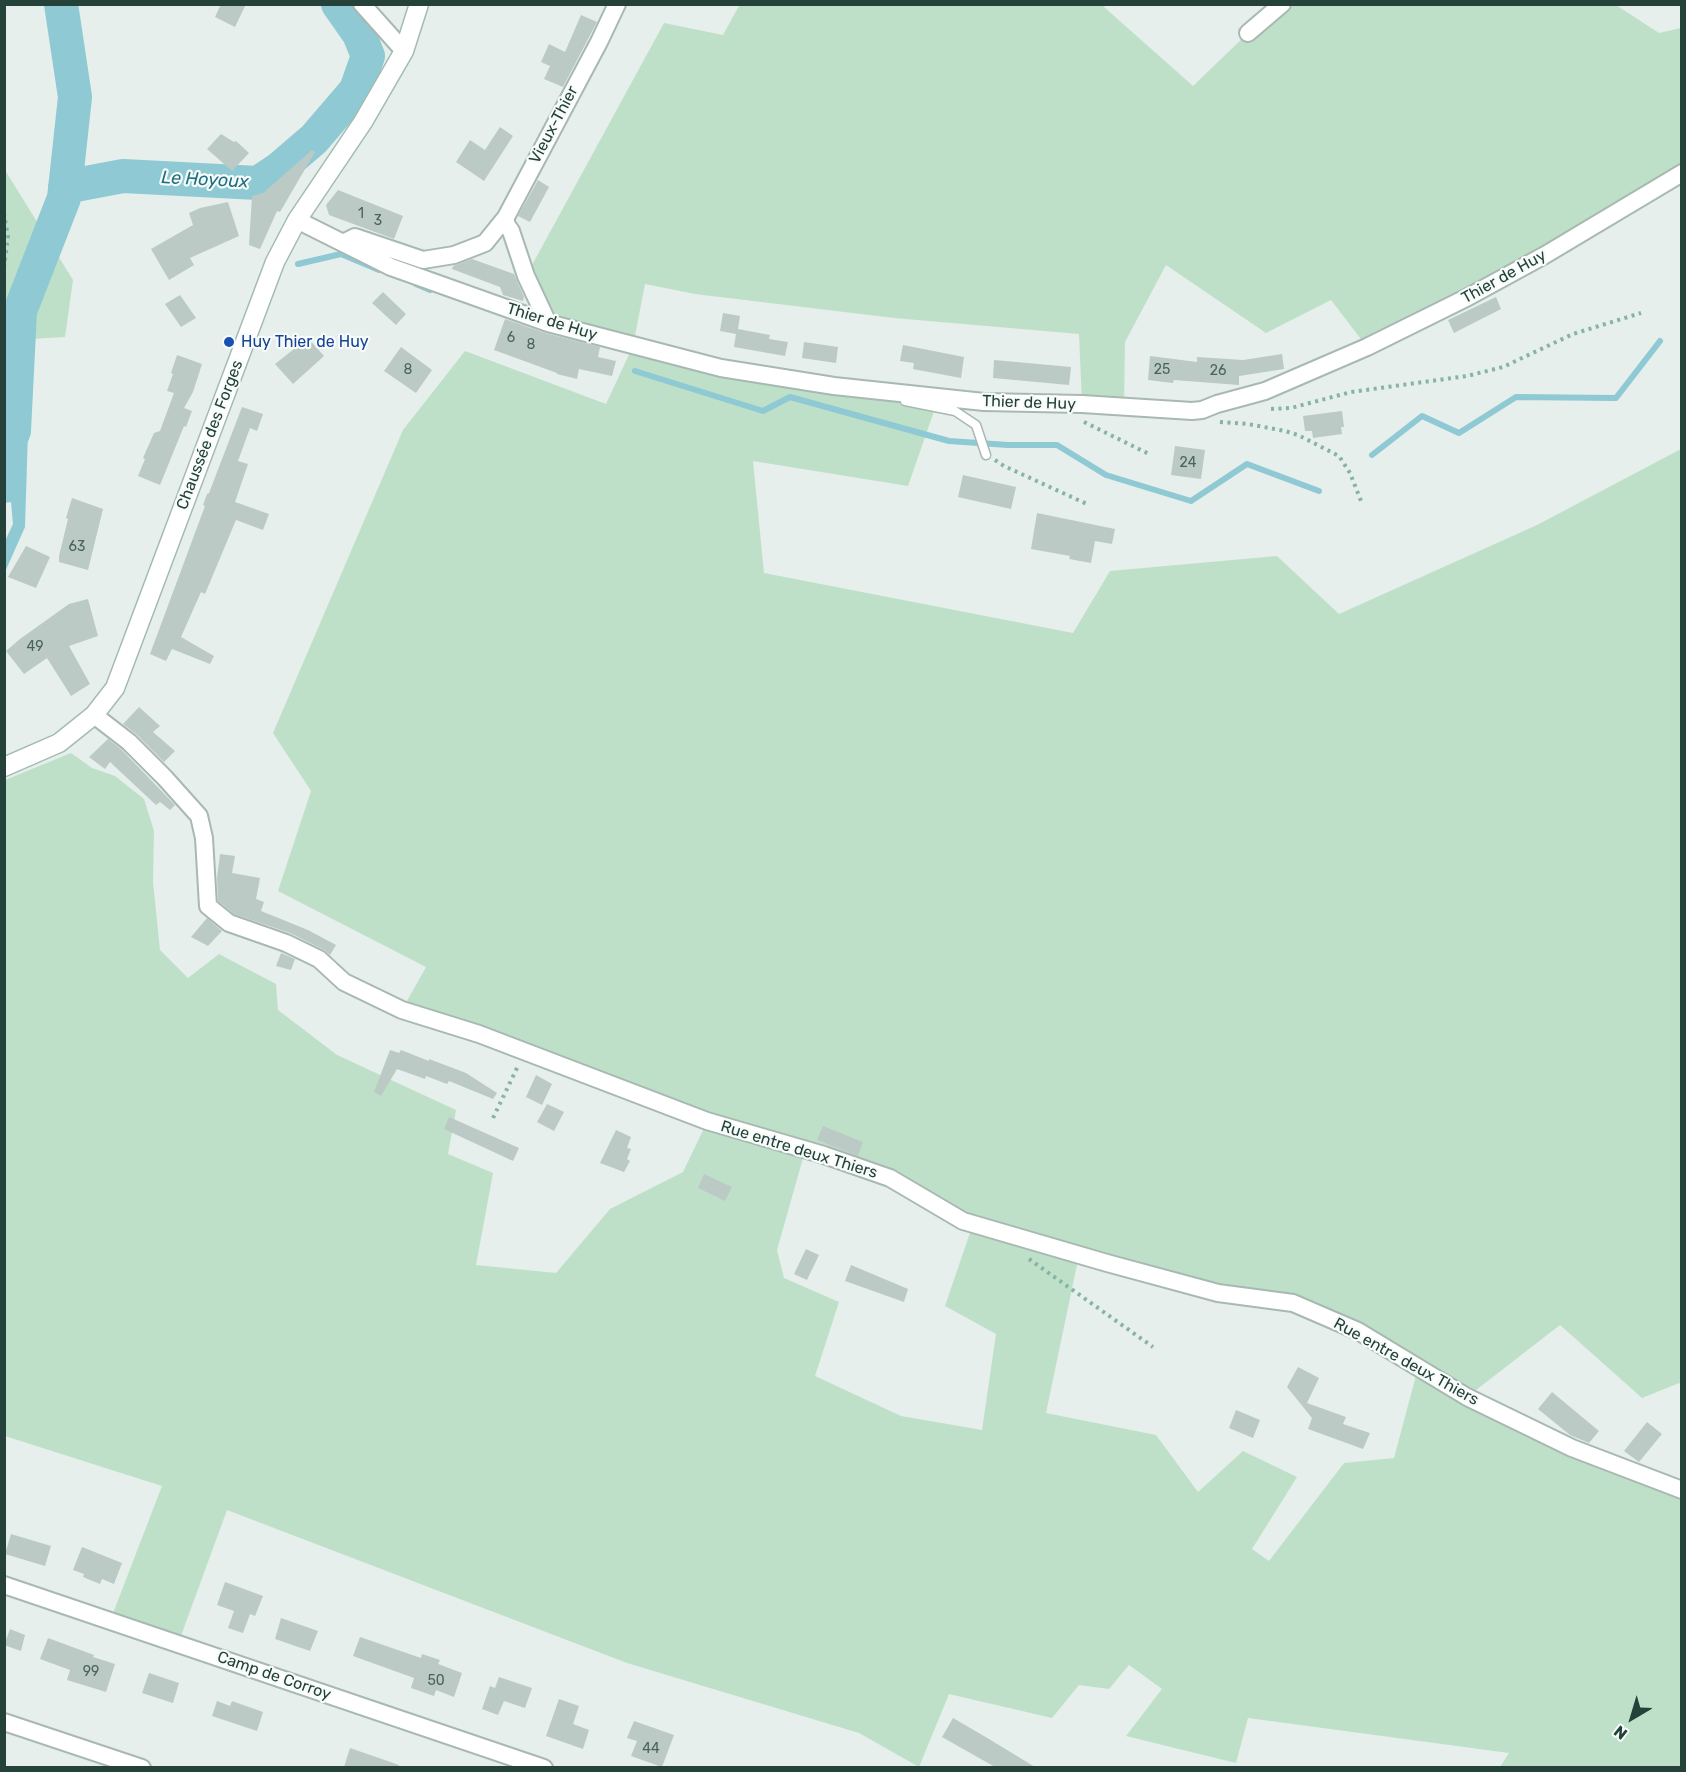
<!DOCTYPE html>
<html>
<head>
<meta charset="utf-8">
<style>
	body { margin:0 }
	#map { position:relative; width:1686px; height:1772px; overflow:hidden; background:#e6efeb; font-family:Rubik,sans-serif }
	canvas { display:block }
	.frame { position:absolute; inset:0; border:6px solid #24423a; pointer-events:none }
	.north { position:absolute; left:1602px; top:1688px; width:60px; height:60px; -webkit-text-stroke:4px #f7fbf9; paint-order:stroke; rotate:218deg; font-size:16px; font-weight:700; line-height:24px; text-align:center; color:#24423a }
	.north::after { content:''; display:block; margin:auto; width:21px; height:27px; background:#24423a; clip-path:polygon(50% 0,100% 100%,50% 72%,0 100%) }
</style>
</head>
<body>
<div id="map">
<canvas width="1686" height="1772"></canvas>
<div class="frame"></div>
<div class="north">N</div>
</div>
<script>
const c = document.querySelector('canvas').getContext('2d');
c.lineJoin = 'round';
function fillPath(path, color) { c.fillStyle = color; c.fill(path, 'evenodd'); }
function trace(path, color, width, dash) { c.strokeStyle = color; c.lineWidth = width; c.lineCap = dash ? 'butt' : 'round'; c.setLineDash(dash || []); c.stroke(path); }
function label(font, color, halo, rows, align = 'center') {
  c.font = font + ' Rubik,sans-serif'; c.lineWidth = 4.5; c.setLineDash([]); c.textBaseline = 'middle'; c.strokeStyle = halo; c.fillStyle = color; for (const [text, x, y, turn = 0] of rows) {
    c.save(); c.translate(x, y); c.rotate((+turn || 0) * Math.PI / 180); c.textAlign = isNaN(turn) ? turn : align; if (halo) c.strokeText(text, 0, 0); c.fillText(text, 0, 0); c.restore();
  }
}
const green = new Path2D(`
	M 740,4 L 1105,5 L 1104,7 L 1193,86 L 1248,33 L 1282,5 L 1616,5 L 1659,33 L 1681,28 L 1681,173 L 1367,347 L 1331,300 L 1266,333 L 1166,265 L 1125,342 L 1124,407 L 1082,404 L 1079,334 L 894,318 L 695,294 L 645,284 L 633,346 L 939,397 L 908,486 L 753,461 L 764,573 L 1073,633 L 1110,571 L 1277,556 L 1339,614 L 1537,525 L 1681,449 L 1681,1385 L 1679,1383 L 1642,1398 L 1560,1325 L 1467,1397 L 1681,1490 L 1681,1767 L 1500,1767 L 1509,1753 L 1248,1718 L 1236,1763 L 1126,1736 L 1162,1689 L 1129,1665 L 1109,1689 L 1079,1685 L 1052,1718 L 949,1694 L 919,1767 L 859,1733 L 627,1663 L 227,1510 L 178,1644 L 110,1621 L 162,1486 L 5,1436 L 5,780 L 71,753 L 92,768 L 115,776 L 144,799 L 154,831 L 153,882 L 160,950 L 188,978 L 219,954 L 276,984 L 278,1010 L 337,1055 L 456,1110 L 448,1154 L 493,1173 L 476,1265 L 556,1273 L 610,1209 L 683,1172 L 707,1122 L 402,1010 L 426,967 L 278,891 L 311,791 L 273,733 L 403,430 L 465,351 L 606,404 L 633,346 L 548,323 L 526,276 L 664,23 L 723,35 ZM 805,1151 L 890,1178 L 973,1224 L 945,1306 L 996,1334 L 982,1430 L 901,1416 L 815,1376 L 839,1302 L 784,1278 L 777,1250 ZM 1079,1255 L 1293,1303 L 1418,1368 L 1394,1458 L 1344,1463 L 1269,1561 L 1252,1549 L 1297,1477 L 1243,1451 L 1198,1492 L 1156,1435 L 1046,1413 Z
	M 5,170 L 73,280 L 65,337 L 30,339 L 14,431 L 5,438 Z`);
const water = new Path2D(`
	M 14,431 L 28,431 L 25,527 L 5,572 L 5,541 L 13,524 L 11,502 L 5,503 L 5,438 Z`);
const stream = new Path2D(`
	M 298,264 L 341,254 L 379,270
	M 416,284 L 430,290
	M 635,371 L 763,411 L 790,397 L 949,441 L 1008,445 L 1057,445 L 1106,475 L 1191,501 L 1247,464 L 1319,491
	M 1372,455 L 1422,416 L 1459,433 L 1516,397 L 1616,398 L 1660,341`);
const river = new Path2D(`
	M 65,187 L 123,176 L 258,183 L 279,169 L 314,139 L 356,90 L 368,56 L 359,34 L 338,4
	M 4,453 L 14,431 L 20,311 L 64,198 L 75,97 L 61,4`);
const building = new Path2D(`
	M 221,4 L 246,4 L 235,27 L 215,17 Z
	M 581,15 L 597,22 L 563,87 L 544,79 L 550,66 L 541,62 L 549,44 L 565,52 Z
	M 500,127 L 513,136 L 484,181 L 456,162 L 470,140 L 485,150 Z
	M 221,134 L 234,142 L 236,141 L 249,153 L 232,171 L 207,149 Z
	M 312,150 L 315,152 L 280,212 L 277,211 L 260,249 L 249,245 L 252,196 L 263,193 Z
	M 538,180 L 549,187 L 530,222 L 518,216 Z
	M 338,190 L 403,216 L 394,239 L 329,215 L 326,205 Z
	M 228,202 L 239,236 L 190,258 L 194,265 L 169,280 L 151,249 L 193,225 L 189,213 L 200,208 Z
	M 472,259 L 514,274 L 524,297 L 523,301 L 503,295 L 500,287 L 452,269 L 453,266 Z
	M 383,292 L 406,314 L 396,325 L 372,303 Z
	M 180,295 L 196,318 L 181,327 L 165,304 Z
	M 1496,297 L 1501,309 L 1454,333 L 1448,320 Z
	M 723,313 L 740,316 L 738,329 L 770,335 L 769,339 L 788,342 L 785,356 L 734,347 L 736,334 L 720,331 Z
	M 505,319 L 545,333 L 600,347 L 598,357 L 616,361 L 612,376 L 579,369 L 577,379 L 557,374 L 557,373 L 494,350 Z
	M 308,338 L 324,356 L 293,384 L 275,364 Z
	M 804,342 L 838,347 L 836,363 L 802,358 Z
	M 903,345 L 964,357 L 961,378 L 913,369 L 914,363 L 900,361 Z
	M 401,347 L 432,370 L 416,393 L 384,371 Z
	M 1282,354 L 1284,369 L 1239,376 L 1239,385 L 1174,380 L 1173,383 L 1148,380 L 1150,356 L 1197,362 L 1197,357 L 1243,360 Z
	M 177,355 L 202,364 L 193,392 L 184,408 L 192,411 L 186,427 L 184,426 L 160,485 L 138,476 L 145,459 L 143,458 L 154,433 L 160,431 L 174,393 L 167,391 L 173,374 L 171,373 Z
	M 994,360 L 1071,367 L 1069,385 L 993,378 Z
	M 242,407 L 263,414 L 257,431 L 250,428 L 238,461 L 248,464 L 235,502 L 269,514 L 263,530 L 236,520 L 205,594 L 201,592 L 181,637 L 214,656 L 210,664 L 172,649 L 166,661 L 150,654 L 205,506 L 203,505 L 207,494 L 209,493 Z
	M 1342,411 L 1344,427 L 1341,427 L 1342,434 L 1313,438 L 1312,431 L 1305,431 L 1303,416 Z
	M 1175,446 L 1205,450 L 1201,479 L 1171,475 Z
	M 963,475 L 1016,487 L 1011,509 L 958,497 Z
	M 72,498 L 103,509 L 88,570 L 59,562 L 59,556 L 68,519 L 66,518 Z
	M 1037,513 L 1115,529 L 1112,544 L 1095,541 L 1091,563 L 1069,559 L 1070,556 L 1031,549 Z
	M 26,546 L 50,557 L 36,588 L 8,577 Z
	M 88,599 L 98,636 L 69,646 L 90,684 L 71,696 L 47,658 L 24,674 L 6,651 L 20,639 L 69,604 Z
	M 139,707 L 160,726 L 153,732 L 175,751 L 164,762 L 136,734 L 123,724 Z
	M 108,739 L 122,750 L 175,805 L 170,810 L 160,802 L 156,805 L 110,762 L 105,769 L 89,757 Z
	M 220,854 L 235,856 L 232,873 L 260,878 L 256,899 L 264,902 L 261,911 L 308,930 L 336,945 L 330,955 L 324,950 L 290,933 L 234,914 L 218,901 L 217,878 Z
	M 207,918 L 222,931 L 208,946 L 191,937 Z
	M 281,953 L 295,959 L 291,970 L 276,966 Z
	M 390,1050 L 399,1053 L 401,1050 L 429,1061 L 429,1059 L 466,1073 L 497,1093 L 493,1099 L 449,1081 L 447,1084 L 426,1076 L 425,1079 L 397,1069 L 381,1096 L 374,1092 Z
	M 536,1075 L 552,1084 L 542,1105 L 526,1097 Z
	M 547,1104 L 564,1112 L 554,1131 L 537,1122 Z
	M 449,1117 L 519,1148 L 513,1161 L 444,1129 Z
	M 823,1126 L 863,1142 L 858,1156 L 817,1140 Z
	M 616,1130 L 631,1137 L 627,1148 L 631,1149 L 627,1159 L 630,1161 L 624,1172 L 600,1163 Z
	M 704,1174 L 732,1187 L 725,1201 L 698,1188 Z
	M 806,1249 L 819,1255 L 807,1280 L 794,1274 Z
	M 851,1265 L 908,1289 L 904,1302 L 845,1281 Z
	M 1298,1367 L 1319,1378 L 1307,1403 L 1346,1417 L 1343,1424 L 1370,1433 L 1363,1449 L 1308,1429 L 1312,1418 L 1287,1387 Z
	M 1552,1392 L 1599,1431 L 1589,1443 L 1570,1435 L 1538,1409 Z
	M 1236,1410 L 1260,1420 L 1253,1438 L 1229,1428 Z
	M 1647,1422 L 1662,1434 L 1639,1462 L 1624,1451 Z
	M 11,1534 L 51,1546 L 45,1566 L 5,1554 Z
	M 82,1547 L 122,1563 L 114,1584 L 102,1579 L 100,1584 L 83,1577 L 84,1574 L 73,1570 Z
	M 225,1582 L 263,1596 L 255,1616 L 250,1614 L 243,1633 L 228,1628 L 234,1611 L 217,1605 Z
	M 281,1618 L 318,1631 L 310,1651 L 275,1639 Z
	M 10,1629 L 25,1635 L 21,1651 L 4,1645 Z
	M 360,1637 L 421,1658 L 422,1654 L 440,1660 L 438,1664 L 462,1673 L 454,1697 L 436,1690 L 434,1696 L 411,1688 L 414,1678 L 353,1656 Z
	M 48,1638 L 94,1655 L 93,1657 L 115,1664 L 106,1692 L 67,1680 L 70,1670 L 40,1659 Z
	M 149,1673 L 179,1683 L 173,1703 L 142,1693 Z
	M 499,1677 L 532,1688 L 525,1708 L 504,1701 L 498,1715 L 482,1709 L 490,1686 L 495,1688 Z
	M 559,1699 L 579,1706 L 573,1724 L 589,1730 L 583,1749 L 546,1736 Z
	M 217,1701 L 230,1706 L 232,1701 L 263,1712 L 257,1731 L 212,1716 Z
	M 953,1718 L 989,1739 L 1035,1767 L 995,1767 L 942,1737 Z
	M 634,1721 L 674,1735 L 662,1767 L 631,1756 L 637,1741 L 627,1738 Z
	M 350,1748 L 399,1765 L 399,1767 L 344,1767 Z`);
const path = new Path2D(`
	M 4,213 L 8,237 L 4,268
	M 1271,409 L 1291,408 L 1351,392 L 1467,376 L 1503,367 L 1573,334 L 1641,313
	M 1084,422 L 1151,455
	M 1220,422 L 1248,424 L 1285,431 L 1298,435 L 1339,456 L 1350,473 L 1361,501
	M 995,460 L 1004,466 L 1089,505
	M 493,1118 L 518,1066
	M 1029,1259 L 1153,1347`);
const lane = new Path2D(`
	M 905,401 L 955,411 L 976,425 L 986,455`);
const street = new Path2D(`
	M 362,4 L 404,51
	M 1248,33 L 1282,4
	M 506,217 L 506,224 L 511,231 L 526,276 L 548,323
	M 297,220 L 391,267 L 548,323 L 721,368 L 834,386 L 984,402 L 1082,404 L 1192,411 L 1202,410 L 1217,404 L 1265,391 L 1367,347 L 1468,297 L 1545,255 L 1682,173
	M 343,243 L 355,237 L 423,260 L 454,255 L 485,243 L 506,217 L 599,42 L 617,4
	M 94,715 L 129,742 L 165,778 L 199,816 L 204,838 L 208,906 L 229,923 L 286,943 L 319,959 L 344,982 L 402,1010 L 479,1034 L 707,1121 L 824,1155 L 890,1178 L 963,1221 L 1107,1263 L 1218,1293 L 1293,1303 L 1358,1331 L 1467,1397 L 1572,1448 L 1682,1490
	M 4,1585 L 544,1768
	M 4,1722 L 142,1768`);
const secondary = new Path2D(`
	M 4,767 L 59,743 L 94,715 L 115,688 L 275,262 L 297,220 L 363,122 L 404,51 L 419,4`);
const markers = [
	[229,342,6,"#1a4fb4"]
];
const numberNames = [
	["1",361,214],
	["3",378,221],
	["6",511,338],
	["8",531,345],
	["8",408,370],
	["25",1162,370],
	["26",1218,371],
	["24",1188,463],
	["63",77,547],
	["49",35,647],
	["99",91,1672],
	["50",436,1681],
	["44",651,1749]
];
const streetNames = [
	["Vieux-Thier",554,125,-62],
	["Thier de Huy",1504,277,-29],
	["Thier de Huy",552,322,17],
	["Thier de Huy",1029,403,2],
	["Chaussée des Forges",210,435,-69],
	["Rue entre deux Thiers",799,1150,17],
	["Rue entre deux Thiers",1406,1362,29],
	["Camp de Corroy",274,1676,19]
];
const transitNames = [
	["Huy Thier de Huy",241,342]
];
const waterNames = [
	["Le Hoyoux",205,180,3]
];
fillPath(green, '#bfe0c8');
fillPath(water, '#8ec9d4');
trace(stream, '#8ec9d4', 6);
trace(river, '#8ec9d4', 34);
fillPath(building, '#bbcac4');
trace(lane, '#a8b8b2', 11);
trace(street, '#a8b8b2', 20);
trace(secondary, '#a4bbb3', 21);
trace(path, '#86b3a5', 4, [3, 4.5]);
trace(lane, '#fff', 8);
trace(street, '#fff', 16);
trace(secondary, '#fff', 18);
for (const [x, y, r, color] of markers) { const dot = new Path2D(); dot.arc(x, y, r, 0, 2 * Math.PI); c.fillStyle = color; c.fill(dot); trace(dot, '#f7fbf9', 2); }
label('14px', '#4a645c', null, numberNames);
label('16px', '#24423a', '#f7fbf9', streetNames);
label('16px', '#164399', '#f7fbf9', transitNames, 'left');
label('italic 18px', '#1c6f80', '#f7fbf9', waterNames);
</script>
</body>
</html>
